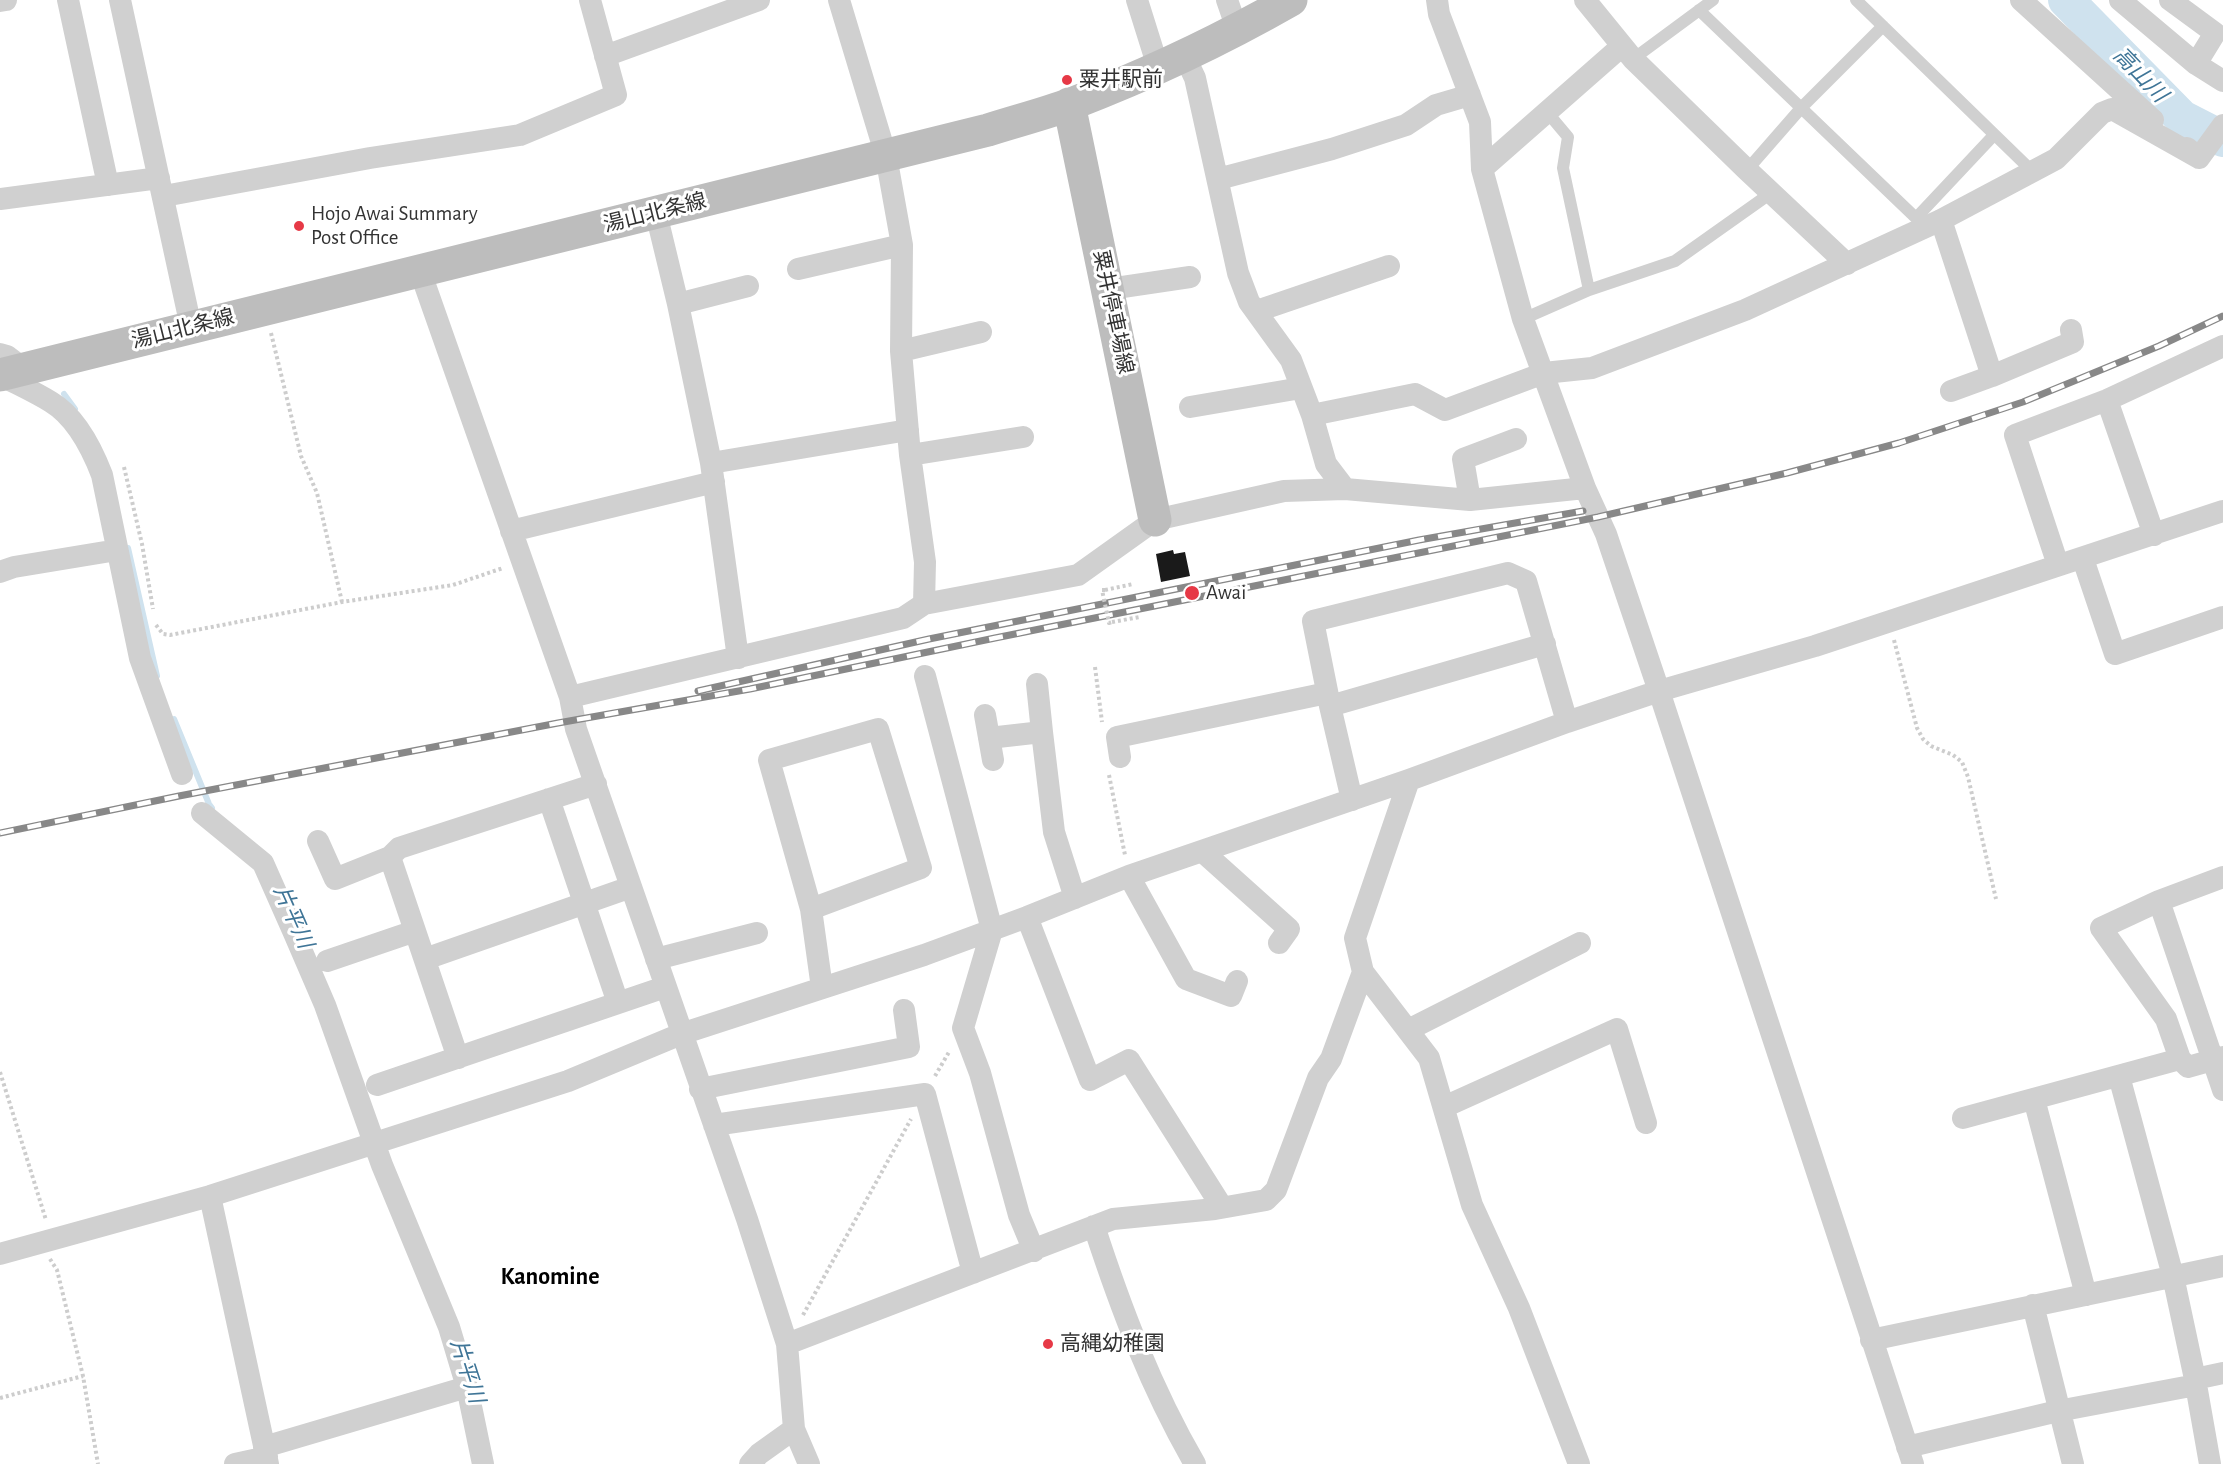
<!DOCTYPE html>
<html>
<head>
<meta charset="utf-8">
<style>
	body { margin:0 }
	canvas { display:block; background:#fff }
</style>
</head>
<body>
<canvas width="2223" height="1464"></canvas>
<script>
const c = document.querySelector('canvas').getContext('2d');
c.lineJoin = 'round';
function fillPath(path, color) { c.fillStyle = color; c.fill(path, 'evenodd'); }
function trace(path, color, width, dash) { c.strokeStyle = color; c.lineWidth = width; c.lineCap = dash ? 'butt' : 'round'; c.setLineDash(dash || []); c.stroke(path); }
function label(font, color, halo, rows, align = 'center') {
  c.font = font + ' "Alegreya Sans","Noto Sans JP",sans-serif'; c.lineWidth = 6; c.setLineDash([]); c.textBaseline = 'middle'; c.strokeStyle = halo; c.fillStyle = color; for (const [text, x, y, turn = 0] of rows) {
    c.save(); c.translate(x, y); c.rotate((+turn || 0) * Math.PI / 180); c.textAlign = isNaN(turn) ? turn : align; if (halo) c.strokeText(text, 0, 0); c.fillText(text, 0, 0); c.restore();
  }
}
const water = new Path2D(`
	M 2058,0 L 2074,0 L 2162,100 Z`);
const stream = new Path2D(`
	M 64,394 L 75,409
	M 128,548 L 157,676
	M 174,719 L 209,804 L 212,808`);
const river = new Path2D(`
	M 2066,0 L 2182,118 L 2223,139`);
const building = new Path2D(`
	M 1173,550 L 1174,554 L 1185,552 L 1190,576 L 1161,582 L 1156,554 Z`);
const path = new Path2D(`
	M 271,333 L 301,456 L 317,493 L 342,602
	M 124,467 L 142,544 L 153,609
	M 1105,590 L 1133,584
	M 1112,622 L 1140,617
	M 156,625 L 163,634 L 170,635 L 342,602 L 453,585 L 503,568
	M 1894,640 L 1917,728 L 1923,739 L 1931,746 L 1953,755 L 1962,762 L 1968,777 L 1996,899
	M 1095,667 L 1102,722
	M 1109,775 L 1125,855
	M 0,1072 L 46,1220
	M 935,1076 L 949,1052
	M 50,1259 L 57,1270 L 83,1376 L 98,1464
	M 803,1315 L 911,1119
	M 0,1398 L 83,1376`);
const lane = new Path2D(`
	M 1856,0 L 2032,171
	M 1699,10 L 1916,218 L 1994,135
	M 1633,59 L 1713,0
	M 1547,112 L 1568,137 L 1563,168 L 1589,290
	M 1747,170 L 1802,107 L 1883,26
	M 1523,319 L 1589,290 L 1675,261 L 1771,193`);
const street = new Path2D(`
	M 68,0 L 108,185
	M 120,0 L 191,327
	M 839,0 L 886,156 L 902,245 L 901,351 L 910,455 L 925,562 L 924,604
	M 1137,0 L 1158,67
	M 1227,0 L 1237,29
	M 1437,0 L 1439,14 L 1480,122 L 1482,169 L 1523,319 L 1585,488 L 1606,534 L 1659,691 L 1913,1464
	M 1585,0 L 1633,59 L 1747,170 L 1847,264
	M 2021,0 L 2153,120
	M 2120,0 L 2196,64 L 2223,81
	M 2170,0 L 2215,33 L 2196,64
	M 0,1 L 6,0
	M 1184,55 L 1195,78 L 1238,273 L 1249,302 L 1291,360 L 1312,415 L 1326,464 L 1345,489
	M 605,56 L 759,0
	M 2187,148 L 2199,158 L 2223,125
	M 1482,169 L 1622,46
	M 1218,179 L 1332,149 L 1406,125 L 1436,105 L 1470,95
	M 164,196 L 370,158 L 520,135 L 616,95 L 590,0
	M 0,199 L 159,178
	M 656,213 L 678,304 L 711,463 L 738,658
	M 1941,220 L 1992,376 L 2073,342 L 2071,330
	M 798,269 L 902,245
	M 420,271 L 570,697 L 576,729 L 747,1219 L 787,1344 L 794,1429 L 809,1464
	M 1109,289 L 1190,277
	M 678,304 L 748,286
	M 1257,311 L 1389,266
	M 901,351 L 981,332
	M 0,354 L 7,356 L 24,369
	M 0,375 C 17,384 35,392 51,402 C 76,417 92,449 102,475 L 140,658 L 182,774
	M 1951,391 L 1992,376
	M 2107,400 L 2154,535
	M 1190,407 L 1301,388
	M 1312,415 L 1415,394 L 1445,410 L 1544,373 L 1592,368 L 1745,310 L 1941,220 L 2056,159 L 2102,113 L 2112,109 L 2199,158
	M 910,455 L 1023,437
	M 711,463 L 908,430
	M 1470,500 L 1463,459 L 1516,439
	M 511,531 L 714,482
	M 2083,559 L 2115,654 L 2223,617
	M 2058,565 L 2015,435 L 2107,400 L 2223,346
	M 0,572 L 14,567 L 117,550
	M 925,676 L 992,930 L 963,1028 L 980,1073 L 1019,1215 L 1034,1251
	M 1037,684 L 1042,732
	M 570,697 L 903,618 L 924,604 L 1078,575 L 1155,520 L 1284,491 L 1345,489 L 1470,500 L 1585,488
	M 1330,706 L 1545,644
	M 985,715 L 993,760
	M 989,738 L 1042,732 L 1054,832 L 1075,898
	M 1120,757 L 1117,737 L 1327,693
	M 1409,780 L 1355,938 L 1363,972 L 1429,1058 L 1472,1205 L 1519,1308 L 1579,1464
	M 549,799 L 618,1003
	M 1352,800 L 1330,706 L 1313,621 L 1508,573 L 1526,581 L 1567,722
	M 202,813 L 263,863 L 294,933 L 325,1005 L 382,1165 L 449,1327 L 467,1387 L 483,1464
	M 318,841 L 335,879 L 390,857
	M 1202,851 L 1289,929 L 1279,943
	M 1129,876 L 1186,979 L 1231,996 L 1237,981
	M 2223,877 L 2159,901 L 2223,1090
	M 2159,901 L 2101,928 L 2166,1019 L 2180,1059
	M 811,909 L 921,868 L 878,729 L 769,760 L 811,909 L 822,988
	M 1027,917 L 1090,1080 L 1129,1060 L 1222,1207
	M 425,959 L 631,887
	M 656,959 L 757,933
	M 327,961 L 415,931
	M 1408,1030 L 1580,943
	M 458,1058 L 390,857 L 399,848 L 596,784
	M 2119,1076 L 2173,1276 L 2195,1379 L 2210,1464
	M 377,1085 L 665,987
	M 700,1089 L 909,1047 L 904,1010
	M 2034,1099 L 2086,1295
	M 1444,1107 L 1617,1029 L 1646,1123
	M 1963,1118 L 2180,1059 L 2188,1067 L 2223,1057
	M 714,1125 L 925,1094 L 973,1273
	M 210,1196 L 268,1464
	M 1094,1226 C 1121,1309 1151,1388 1195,1464
	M 0,1254 L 210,1196 L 568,1081 L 681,1034 L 924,955 L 1027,917 L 1129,876 L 1409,780 L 1567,722 L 1659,691 L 1815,646 L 2223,511
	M 2033,1305 L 2073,1464
	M 1871,1340 L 2223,1266
	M 787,1344 L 1113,1219 L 1215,1209 L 1266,1200 L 1276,1190 L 1318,1078 L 1331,1059 L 1363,972
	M 2195,1379 L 2223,1373
	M 264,1447 L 467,1387
	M 1907,1447 L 2058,1411 L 2196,1385
	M 235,1464 L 267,1457
	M 750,1464 L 759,1454 L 794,1429`);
const secondary = new Path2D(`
	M 1069,104 L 1155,520
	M 0,375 L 988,130 C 1016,121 1044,114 1071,104 C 1147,75 1221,40 1291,0`);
const rail = new Path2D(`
	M 698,691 L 929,639 L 1419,540 L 1583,511
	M 0,833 L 179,796 L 558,723 L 750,689 L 995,638 L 1598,517 L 1787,473 L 1899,443 L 2023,402 L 2159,346 L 2223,316`);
const pathBridge = new Path2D(`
	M 1105,590 L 1102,590 L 1109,623 L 1112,622`);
const markers = [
	[1067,80,6,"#e63946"],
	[299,226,6,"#e63946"],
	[1192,593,8,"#e63946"],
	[1048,1344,6,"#e63946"]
];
const poiNames = [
	["粟井駅前",1079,80],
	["Hojo Awai Summary",311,214],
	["Post Office",311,238],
	["Awai",1206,593],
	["高縄幼稚園",1060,1344]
];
const streetNames = [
	["湯山北条線",655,213,-14],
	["粟井停車場線",1113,312,78],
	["湯山北条線",183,329,-14]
];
const waterNames = [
	["高山川",2140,75,46],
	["片平川",293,917,66],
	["片平川",467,1371,72]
];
const quarterNames = [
	["Kanomine",550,1277]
];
fillPath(water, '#cfe2ee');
trace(stream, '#cfe2ee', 6);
trace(river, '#cfe2ee', 36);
fillPath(building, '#1a1a1a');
trace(path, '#cdcdcd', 4, [3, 3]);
trace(lane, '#d0d0d0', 12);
trace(street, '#d0d0d0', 22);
trace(secondary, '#bdbdbd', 33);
trace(rail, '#888', 7);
trace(rail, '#fff', 4.5, [14]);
trace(pathBridge, '#cdcdcd', 4, [3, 3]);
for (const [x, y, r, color] of markers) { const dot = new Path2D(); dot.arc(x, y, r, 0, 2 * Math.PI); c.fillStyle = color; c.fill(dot); trace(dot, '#fff', 2); }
label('21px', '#333', '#fff', poiNames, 'left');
label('21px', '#333', '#fff', streetNames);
label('italic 22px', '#3f7597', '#fff', waterNames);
label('bold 24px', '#000', '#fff', quarterNames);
</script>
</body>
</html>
